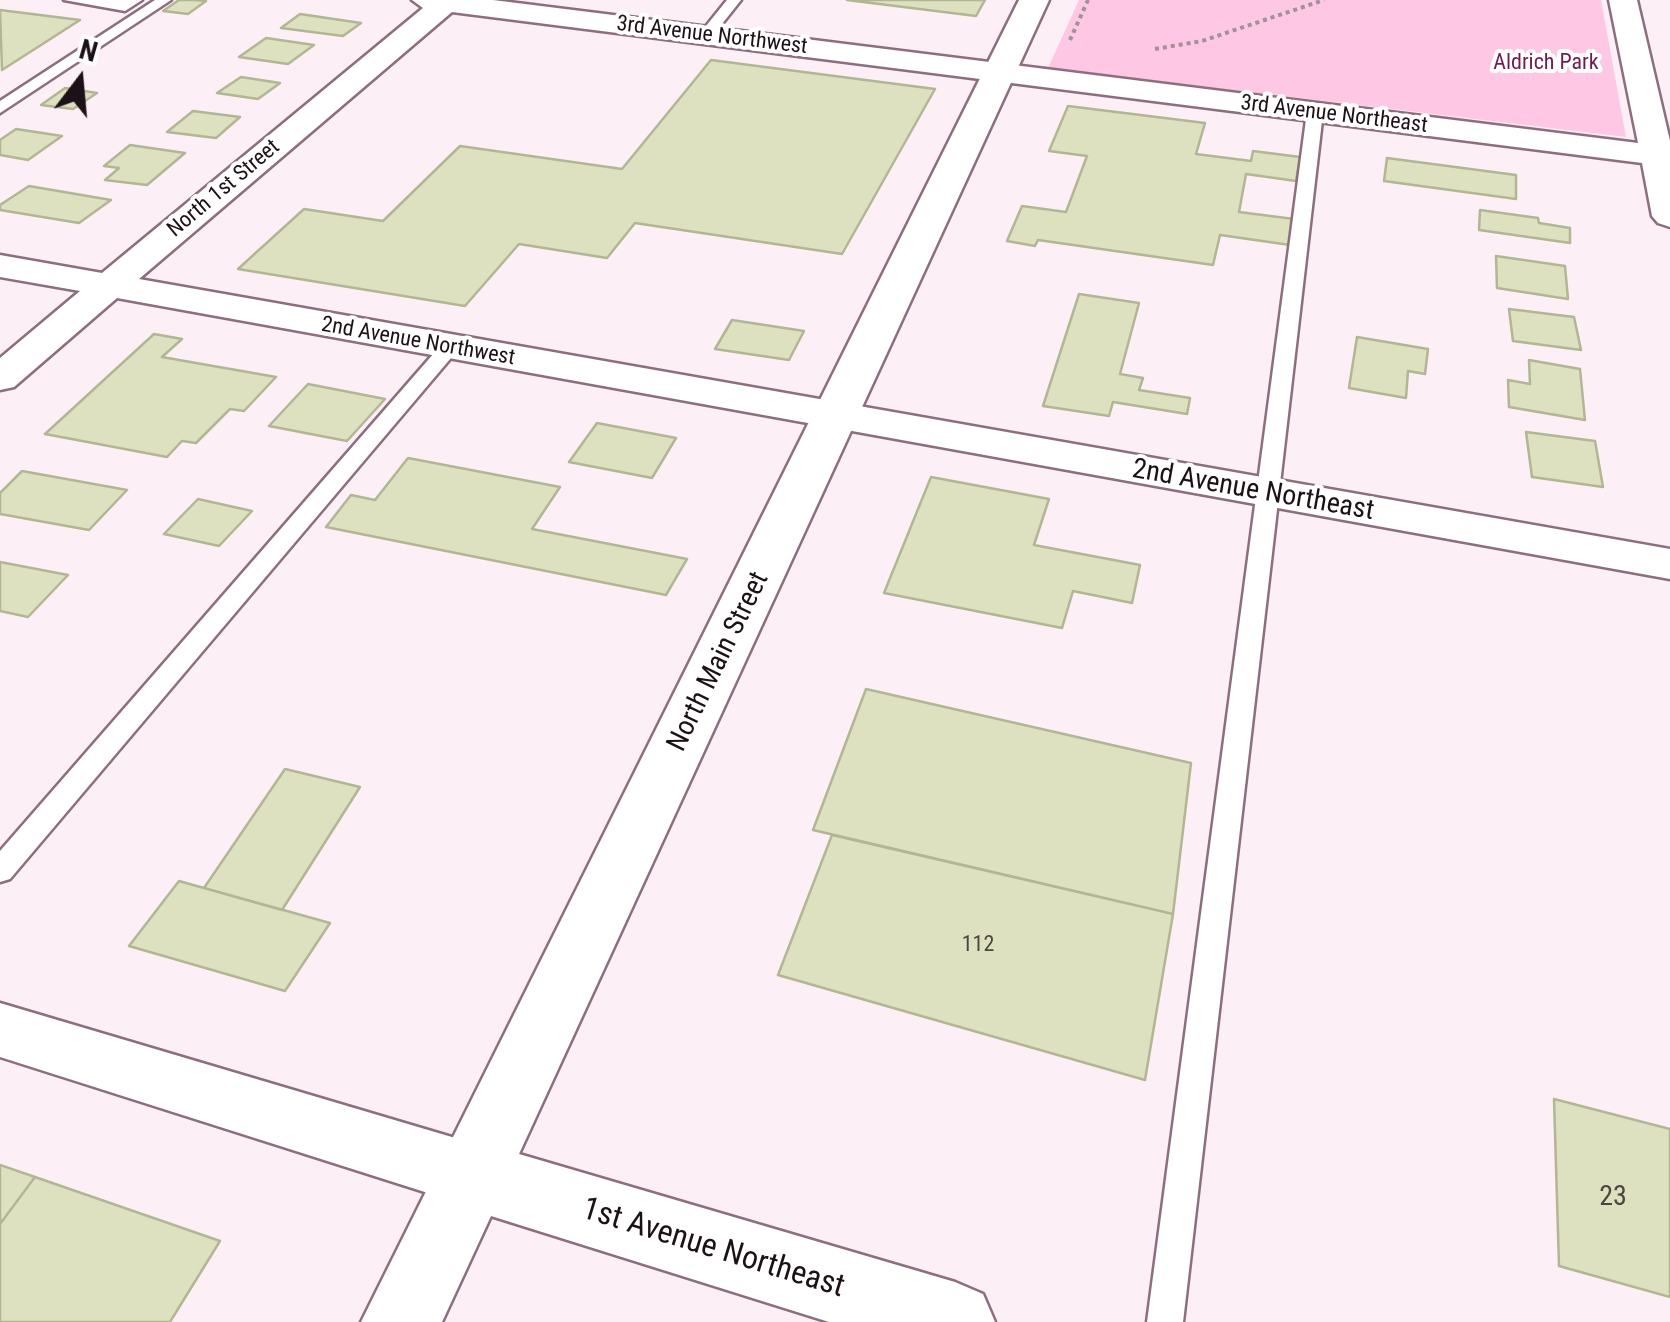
<!DOCTYPE html>
<html>
<head>
<meta charset="utf-8">
<style>
	body { margin:0 }
	#map { position:relative; width:1670px; height:1322px; overflow:hidden; background:#fdeff6; font-family:"Roboto Condensed",sans-serif }
	canvas { display:block }
	.north { position:absolute; left:30px; top:30px; width:100px; height:100px; -webkit-text-stroke:8px #fff; paint-order:stroke; rotate:16deg; font-size:28px; font-weight:700; line-height:40px; text-align:center; color:#1c1117 }
	.north::after { content:''; display:block; margin:auto; width:35px; height:45px; background:#1c1117; clip-path:polygon(50% 0,100% 100%,50% 72%,0 100%) }
</style>
</head>
<body>
<div id="map">
<canvas width="1670" height="1322"></canvas>
<div class="north">N</div>
</div>
<script>
const c = document.querySelector('canvas').getContext('2d');
c.lineJoin = 'round';
function fillPath(path, color) { c.fillStyle = color; c.fill(path, 'evenodd'); }
function trace(path, color, width, dash) { c.strokeStyle = color; c.lineWidth = width; c.lineCap = dash ? 'butt' : 'round'; c.setLineDash(dash || []); c.stroke(path); }
function label(font, color, halo, rows, align = 'center') {
  c.font = font + ' "Roboto Condensed",sans-serif'; c.lineWidth = 8; c.setLineDash([]); c.textBaseline = 'middle'; c.strokeStyle = halo; c.fillStyle = color; for (const [text, x, y, turn = 0] of rows) {
    c.save(); c.translate(x, y); c.rotate((+turn || 0) * Math.PI / 180); c.textAlign = isNaN(turn) ? turn : align; if (halo) c.strokeText(text, 0, 0); c.fillText(text, 0, 0); c.restore();
  }
}
const green = new Path2D(`
	M 1079,0 L 1601,0 L 1626,137 L 1048,68 Z`);
const building = new Path2D(`
	M 179,0 L 195,0 L 206,1 L 188,14 L 163,11 Z
	M 847,0 L 985,0 L 976,16 Z
	M 0,10 L 80,20 L 2,70 Z
	M 300,14 L 361,23 L 343,36 L 281,28 Z
	M 266,38 L 314,45 L 288,64 L 239,57 Z
	M 711,60 L 935,89 L 842,254 L 635,223 L 607,258 L 519,244 L 465,306 L 238,269 L 304,209 L 383,221 L 460,146 L 622,169 Z
	M 241,77 L 280,83 L 258,99 L 217,93 Z
	M 65,88 L 97,93 L 73,109 L 41,105 Z
	M 1068,106 L 1205,123 L 1196,154 L 1251,161 L 1253,151 L 1300,157 L 1296,181 L 1246,174 L 1239,212 L 1294,219 L 1290,245 L 1220,235 L 1213,265 L 1038,240 L 1035,246 L 1007,241 L 1022,206 L 1066,212 L 1087,156 L 1049,151 Z
	M 193,111 L 240,117 L 216,138 L 167,132 Z
	M 16,129 L 62,136 L 28,160 L 0,155 L 0,140 Z
	M 130,145 L 185,153 L 147,185 L 105,180 L 119,168 L 104,166 Z
	M 1387,158 L 1516,175 L 1516,199 L 1384,181 Z
	M 29,186 L 111,200 L 79,223 L 0,210 L 0,205 Z
	M 1480,210 L 1538,218 L 1539,223 L 1570,228 L 1570,243 L 1479,230 Z
	M 1496,256 L 1565,266 L 1568,299 L 1497,288 Z
	M 1079,294 L 1139,303 L 1120,374 L 1143,378 L 1139,390 L 1190,398 L 1187,414 L 1113,402 L 1109,416 L 1043,406 Z
	M 1509,309 L 1574,317 L 1581,350 L 1513,341 Z
	M 732,320 L 804,331 L 789,360 L 715,349 Z
	M 154,334 L 182,339 L 162,357 L 276,377 L 244,411 L 230,409 L 196,443 L 182,441 L 167,457 L 45,434 Z
	M 1357,337 L 1428,349 L 1425,374 L 1408,371 L 1406,398 L 1349,388 Z
	M 1529,360 L 1580,369 L 1585,420 L 1509,407 L 1508,380 L 1530,384 Z
	M 308,384 L 385,399 L 347,441 L 269,426 Z
	M 597,423 L 676,438 L 652,478 L 569,462 Z
	M 1526,432 L 1595,441 L 1603,487 L 1532,477 Z
	M 408,458 L 560,487 L 532,529 L 687,559 L 666,595 L 326,527 L 351,495 L 375,500 Z
	M 22,471 L 127,490 L 89,530 L 0,514 L 0,493 Z
	M 931,477 L 1049,499 L 1034,545 L 1140,565 L 1132,603 L 1073,591 L 1062,628 L 884,593 Z
	M 198,499 L 252,511 L 219,546 L 164,534 Z
	M 0,562 L 68,575 L 28,617 L 0,611 Z
	M 866,689 L 1191,763 L 1173,914 L 813,830 Z
	M 285,769 L 360,787 L 282,910 L 204,888 Z
	M 832,835 L 1173,914 L 1145,1080 L 778,975 Z
	M 179,881 L 204,888 L 330,923 L 285,991 L 129,946 Z
	M 1554,1099 L 1670,1129 L 1670,1297 L 1559,1266 Z
	M 0,1165 L 35,1177 L 0,1224 Z
	M 35,1177 L 220,1241 L 170,1322 L 0,1322 L 0,1224 Z`);
const path = new Path2D(`
	M 1070,40 L 1088,0
	M 1155,49 L 1202,41 L 1324,0`);
const lane = new Path2D(`
	M 64,0 L 142,0 L 125,11 Z
	M 155,0 L 171,0 L 0,113 L 0,101 Z
	M 727,0 L 741,0 L 710,39 L 700,39 L 698,36 Z
	M 1315,107 L 1323,112 L 1183,1322 L 1147,1322 L 1307,112 Z
	M 449,342 L 456,344 L 456,352 L 10,879 L 0,882 L 0,851 L 442,344 Z`);
const street = new Path2D(`
	M 412,0 L 493,0 L 1638,143 L 1609,0 L 1637,0 L 1670,141 L 1670,227 L 1658,223 L 1652,216 L 1642,163 L 452,12 L 139,279 L 1670,549 L 1670,579 L 117,298 L 14,387 L 0,390 L 0,358 L 80,291 L 0,277 L 0,255 L 102,273 L 423,8 Z
	M 0,1003 L 472,1143 L 496,1152 L 506,1175 L 496,1198 L 472,1207 L 0,1057 Z`);
const secondary = new Path2D(`
	M 1019,0 L 1049,0 L 519,1154 L 955,1282 L 983,1294 L 995,1322 L 829,1322 L 491,1216 L 442,1322 L 361,1322 Z`);
const farStreetnames = [
	["3rd Avenue Northwest",712,36,7],
	["3rd Avenue Northeast",1334,115,7],
	["North 1st Street",224,189,-40],
	["2nd Avenue Northwest",418,342,10]
];
const farParknames = [
	["Aldrich Park",1546,63]
];
const numberNames = [
	["112",978,945]
];
const streetNames = [
	["2nd Avenue Northeast",1253,491,10],
	["North Main Street",719,662,-64]
];
const nearNumbernames = [
	["23",1613,1198]
];
const nearStreetnames = [
	["1st Avenue Northeast",713,1249,17]
];
fillPath(green, '#fec7e4');
fillPath(building, '#dde1c0');
trace(building, '#b2b695', 2.5);
trace(lane, '#8d6e7f', 5);
trace(street, '#8d6e7f', 5);
trace(secondary, '#8d6e7f', 5);
trace(path, '#9f9298', 4, [4, 4]);
fillPath(lane, '#fff');
fillPath(street, '#fff');
fillPath(secondary, '#fff');
label('22px', '#1c1117', '#fff', farStreetnames);
label('22px', '#6f1c51', '#fff', farParknames);
label('22px', '#4c4541', null, numberNames);
label('28px', '#1c1117', '#fff', streetNames);
label('28px', '#4c4541', null, nearNumbernames);
label('32px', '#1c1117', '#fff', nearStreetnames);
</script>
</body>
</html>
